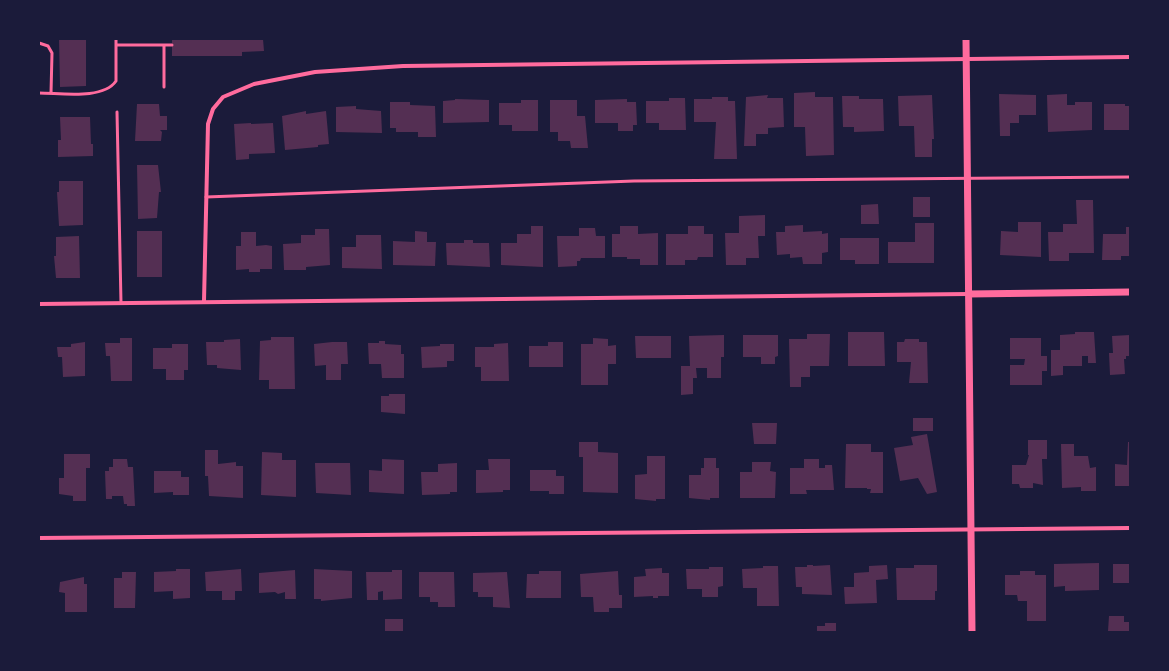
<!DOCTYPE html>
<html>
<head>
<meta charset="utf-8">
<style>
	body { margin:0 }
	#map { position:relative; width:1169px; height:671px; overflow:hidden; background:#1b1b3a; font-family:"DM Sans",sans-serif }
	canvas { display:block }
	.frame { position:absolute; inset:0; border:40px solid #1b1b3a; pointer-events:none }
</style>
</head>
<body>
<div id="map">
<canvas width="1169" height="671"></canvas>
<div class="frame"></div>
</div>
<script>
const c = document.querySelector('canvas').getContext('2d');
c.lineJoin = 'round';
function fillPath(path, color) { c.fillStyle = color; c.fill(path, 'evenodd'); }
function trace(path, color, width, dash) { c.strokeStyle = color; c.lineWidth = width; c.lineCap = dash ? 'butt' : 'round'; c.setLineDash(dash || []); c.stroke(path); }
const building = new Path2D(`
	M 59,39 L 86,39 L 86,86 L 60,87 Z
	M 172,39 L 263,39 L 264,51 L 242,52 L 242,56 L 172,56 Z
	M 815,92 L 815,97 L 833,97 L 834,155 L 806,156 L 805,127 L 794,127 L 794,93 Z
	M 999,94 L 1036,95 L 1036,115 L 1019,115 L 1019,123 L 1010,123 L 1010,136 L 1000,136 Z
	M 1067,94 L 1067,105 L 1075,105 L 1075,102 L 1092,102 L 1092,130 L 1048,132 L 1047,95 Z
	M 768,95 L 767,98 L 783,98 L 784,127 L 768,128 L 768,134 L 756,134 L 756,146 L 744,146 L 746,97 Z
	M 932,95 L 934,139 L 932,139 L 932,157 L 915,157 L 914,126 L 899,126 L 898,96 Z
	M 842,96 L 859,96 L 859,99 L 883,99 L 884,131 L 854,132 L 854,127 L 843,127 Z
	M 712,97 L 728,97 L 728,101 L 735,101 L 737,159 L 714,159 L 716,122 L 694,122 L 694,99 L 712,99 Z
	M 669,98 L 685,98 L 686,130 L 659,130 L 659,123 L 646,123 L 646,101 L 669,101 Z
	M 455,99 L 489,100 L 489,122 L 443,123 L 443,101 L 455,100 Z
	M 627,99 L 627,102 L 636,102 L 637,125 L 633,125 L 633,131 L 618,131 L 618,123 L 595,123 L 595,100 Z
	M 521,100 L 538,100 L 538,131 L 512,131 L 512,125 L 499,125 L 499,103 L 521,103 Z
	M 550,100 L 577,100 L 577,116 L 585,116 L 588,148 L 571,148 L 570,141 L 558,141 L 558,132 L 550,132 Z
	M 390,102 L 410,102 L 410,105 L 435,106 L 436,137 L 418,137 L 418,132 L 396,132 L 396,128 L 390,128 Z
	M 137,104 L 159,104 L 160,116 L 167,116 L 167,130 L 160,130 L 162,132 L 161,141 L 135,141 Z
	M 1104,104 L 1125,104 L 1125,106 L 1130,106 L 1130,130 L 1104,130 Z
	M 356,106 L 356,109 L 381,111 L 382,133 L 336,132 L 336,107 Z
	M 306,111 L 306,114 L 326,111 L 329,144 L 318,145 L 318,147 L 285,150 L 282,116 Z
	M 60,117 L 90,117 L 91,144 L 93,144 L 93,156 L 58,157 L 58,140 L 61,140 Z
	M 251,123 L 251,124 L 273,123 L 275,153 L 249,154 L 249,159 L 236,160 L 234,124 Z
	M 137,165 L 158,165 L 161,192 L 159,192 L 157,218 L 138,219 Z
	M 59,181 L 83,181 L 83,225 L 59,226 L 57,192 L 59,192 Z
	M 913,197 L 930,197 L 930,217 L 913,217 Z
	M 1076,200 L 1093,200 L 1094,253 L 1069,253 L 1069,261 L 1049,261 L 1048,232 L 1063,232 L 1063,224 L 1077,224 Z
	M 878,204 L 879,224 L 861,224 L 861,205 Z
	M 765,215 L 765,236 L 758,236 L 759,258 L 746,258 L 746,265 L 726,265 L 725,233 L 739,233 L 739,216 Z
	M 1018,222 L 1041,222 L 1041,257 L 1000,255 L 1001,231 L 1018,232 Z
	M 915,223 L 934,223 L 934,263 L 888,263 L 888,242 L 915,242 Z
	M 803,225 L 803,232 L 822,231 L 822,234 L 828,233 L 828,252 L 822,253 L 822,264 L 803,264 L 802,257 L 790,258 L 790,254 L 777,255 L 776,232 L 785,232 L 785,226 Z
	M 531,226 L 543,226 L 543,267 L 501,265 L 501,243 L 517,243 L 517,234 L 531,234 Z
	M 620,226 L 638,226 L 638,234 L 658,233 L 658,265 L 640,265 L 640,259 L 627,259 L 627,257 L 612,257 L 612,234 L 620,234 Z
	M 688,226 L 704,226 L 704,234 L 713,234 L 713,257 L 698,257 L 697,260 L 685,260 L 685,265 L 666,265 L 666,234 L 688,234 Z
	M 1126,227 L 1130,227 L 1130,256 L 1121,256 L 1121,260 L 1102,260 L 1103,234 L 1126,234 Z
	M 579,228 L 595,228 L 596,236 L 605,236 L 605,258 L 581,258 L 580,261 L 577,261 L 577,266 L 558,267 L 557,236 L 579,236 Z
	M 315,229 L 329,229 L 330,265 L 306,267 L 306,270 L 284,270 L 283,244 L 301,243 L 301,235 L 315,235 Z
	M 137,231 L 162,231 L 162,277 L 137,277 Z
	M 415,231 L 427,232 L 427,242 L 436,242 L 435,266 L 393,265 L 393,241 L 415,242 Z
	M 241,232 L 256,232 L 256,246 L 266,245 L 272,246 L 272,269 L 260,269 L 260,272 L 249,272 L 249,269 L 236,270 L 236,246 L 241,246 Z
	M 356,235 L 381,235 L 382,269 L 342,268 L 342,247 L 356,247 Z
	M 79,236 L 80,278 L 56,278 L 54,256 L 56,256 L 56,237 Z
	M 840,238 L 879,238 L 879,264 L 855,264 L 855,260 L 840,260 Z
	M 464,240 L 473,240 L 473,243 L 489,243 L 490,267 L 447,265 L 446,243 L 464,243 Z
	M 848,332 L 884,332 L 885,366 L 848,366 Z
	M 1075,332 L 1094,332 L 1096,363 L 1088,363 L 1088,356 L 1082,356 L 1082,366 L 1063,366 L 1063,375 L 1051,376 L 1051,350 L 1060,350 L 1060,335 L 1075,334 Z
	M 807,334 L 830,334 L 829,366 L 810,366 L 810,377 L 801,377 L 801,387 L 790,387 L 789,339 L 807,339 Z
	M 724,335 L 724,357 L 721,357 L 721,378 L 707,378 L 707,368 L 696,368 L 697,378 L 693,378 L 693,394 L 681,395 L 681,366 L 690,366 L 689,336 Z
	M 743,335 L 778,335 L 778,356 L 775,357 L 775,364 L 761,364 L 761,357 L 743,357 Z
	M 1130,335 L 1130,356 L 1126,356 L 1126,359 L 1124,359 L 1125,374 L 1110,375 L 1109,353 L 1113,353 L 1112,336 Z
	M 635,336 L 671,336 L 671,358 L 636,358 Z
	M 271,337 L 294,337 L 295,389 L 269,389 L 269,380 L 259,380 L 260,341 L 271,340 Z
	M 120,338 L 132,338 L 132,381 L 111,381 L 110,356 L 106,356 L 105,343 L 120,343 Z
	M 593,338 L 608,339 L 608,346 L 616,345 L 616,364 L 608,364 L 608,385 L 581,385 L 581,344 L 593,344 Z
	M 1010,338 L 1041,338 L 1041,356 L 1047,356 L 1047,371 L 1042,371 L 1042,385 L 1010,385 L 1010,365 L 1024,365 L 1025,359 L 1010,359 Z
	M 240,339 L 241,370 L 217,368 L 217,365 L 207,365 L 206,342 L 224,342 L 224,340 Z
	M 905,339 L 919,339 L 919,342 L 927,342 L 928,383 L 909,383 L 911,362 L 897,362 L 897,342 L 904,342 Z
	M 379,341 L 385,341 L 385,344 L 401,345 L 401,354 L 404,354 L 404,378 L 382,378 L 381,364 L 369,364 L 368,343 L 379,343 Z
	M 85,342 L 85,376 L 63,377 L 62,357 L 58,357 L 57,347 L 71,347 L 71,344 Z
	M 332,342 L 347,342 L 348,364 L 341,364 L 341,380 L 326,380 L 326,365 L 315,366 L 314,344 Z
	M 548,342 L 563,342 L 563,367 L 529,367 L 529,346 L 548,346 Z
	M 508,343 L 509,381 L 481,381 L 481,367 L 475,367 L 475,347 L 494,347 L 494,344 Z
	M 172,344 L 188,344 L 188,370 L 184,370 L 184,380 L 166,380 L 166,369 L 153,369 L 153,348 L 172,348 Z
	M 440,344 L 454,344 L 454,361 L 447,361 L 447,367 L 422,368 L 421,347 L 440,346 Z
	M 389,394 L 405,394 L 405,414 L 381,412 L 381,396 L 389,396 Z
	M 913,418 L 933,418 L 933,431 L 913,431 Z
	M 752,423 L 777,423 L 776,444 L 754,444 Z
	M 927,434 L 937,492 L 927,494 L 918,478 L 900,481 L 894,448 L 913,445 L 911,437 Z
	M 1028,440 L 1047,440 L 1047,459 L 1042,459 L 1043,485 L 1033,483 L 1033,488 L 1020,488 L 1019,484 L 1012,484 L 1012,465 L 1026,465 L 1029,455 L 1028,455 Z
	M 579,442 L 598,442 L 598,452 L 618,453 L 618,493 L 583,492 L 583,457 L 579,457 Z
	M 1128,442 L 1130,442 L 1130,486 L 1115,486 L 1115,464 L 1127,465 Z
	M 846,444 L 871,444 L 871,452 L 883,452 L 883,493 L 870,493 L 871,489 L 867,489 L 867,488 L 845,488 Z
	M 1061,444 L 1074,444 L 1074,456 L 1088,456 L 1090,468 L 1096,467 L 1096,491 L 1081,491 L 1081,487 L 1062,488 Z
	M 205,450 L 218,450 L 218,464 L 236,462 L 236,466 L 243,466 L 243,498 L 209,496 L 208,476 L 205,476 Z
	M 262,452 L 282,453 L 282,460 L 296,460 L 296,497 L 261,495 Z
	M 64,454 L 90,454 L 90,468 L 86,468 L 86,501 L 73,501 L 73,496 L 59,494 L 59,478 L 64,478 Z
	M 647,456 L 665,456 L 665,499 L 656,499 L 656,501 L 635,499 L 635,475 L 647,474 Z
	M 704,458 L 716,458 L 716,468 L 719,468 L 719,498 L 710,498 L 710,500 L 689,498 L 689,475 L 701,475 L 701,468 L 704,468 Z
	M 113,459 L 127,459 L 128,467 L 133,467 L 135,506 L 127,506 L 127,504 L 124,504 L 123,496 L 112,496 L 112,499 L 106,499 L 105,471 L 109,471 L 109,467 L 113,467 Z
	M 382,459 L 404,460 L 404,494 L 369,492 L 369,470 L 382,471 Z
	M 488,459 L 510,459 L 510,490 L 503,490 L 503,492 L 476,493 L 476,470 L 489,470 Z
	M 804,459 L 819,459 L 819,468 L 825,468 L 825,465 L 832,465 L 834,490 L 806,490 L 807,494 L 790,494 L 790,468 L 804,468 Z
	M 752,462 L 771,462 L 770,471 L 776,472 L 775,498 L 740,498 L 740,472 L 752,472 Z
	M 315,463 L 350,463 L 351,495 L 316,493 Z
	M 457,463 L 457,492 L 450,492 L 450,494 L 422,495 L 421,472 L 438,472 L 438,464 Z
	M 530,470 L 556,470 L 556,476 L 564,476 L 564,494 L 549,494 L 549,491 L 530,491 Z
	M 154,471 L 181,471 L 181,477 L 189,477 L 189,495 L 173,495 L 173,492 L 154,493 Z
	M 1099,563 L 1099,590 L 1065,591 L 1065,586 L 1054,587 L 1054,564 Z
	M 1113,564 L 1130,564 L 1130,583 L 1113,583 Z
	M 807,565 L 813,565 L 813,566 L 830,565 L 832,595 L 802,594 L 802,587 L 796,587 L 795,567 L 807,567 Z
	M 887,565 L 888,579 L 876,580 L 877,603 L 845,604 L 844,587 L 854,587 L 854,573 L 869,572 L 869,566 Z
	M 914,565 L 937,565 L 937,591 L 935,591 L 935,600 L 897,600 L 896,568 L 914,568 Z
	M 763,566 L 778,566 L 779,606 L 757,606 L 757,588 L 743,588 L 742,569 L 763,568 Z
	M 709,567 L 723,567 L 723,586 L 718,587 L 718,597 L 702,597 L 702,589 L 687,589 L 686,569 L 709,569 Z
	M 662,568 L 662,573 L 669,573 L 669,596 L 658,596 L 658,598 L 653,598 L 653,596 L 634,597 L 634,577 L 646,576 L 645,569 Z
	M 176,569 L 190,569 L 190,598 L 173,599 L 173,591 L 154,592 L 154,572 L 176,571 Z
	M 241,569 L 242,591 L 235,591 L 235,600 L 222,600 L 222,591 L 206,591 L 205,572 Z
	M 314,569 L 352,571 L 352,598 L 321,601 L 321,599 L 314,599 Z
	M 295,570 L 296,599 L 285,599 L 285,592 L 278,594 L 275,592 L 259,593 L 259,573 Z
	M 392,570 L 402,570 L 402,599 L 383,600 L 383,591 L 378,592 L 378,600 L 367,600 L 366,572 L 392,572 Z
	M 539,571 L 561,571 L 561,598 L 526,598 L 527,574 L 539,574 Z
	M 618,571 L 619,595 L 622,595 L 622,608 L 609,608 L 609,612 L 594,612 L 593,597 L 581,597 L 580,574 Z
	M 1020,571 L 1035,571 L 1035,575 L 1046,575 L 1046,621 L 1027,621 L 1027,601 L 1018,601 L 1017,595 L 1005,595 L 1005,575 L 1020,575 Z
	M 122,572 L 136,572 L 135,608 L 114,608 L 114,578 L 122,578 Z
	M 419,572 L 454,572 L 455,607 L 438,607 L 438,602 L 430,602 L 430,597 L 419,597 Z
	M 507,572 L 510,608 L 493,607 L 493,597 L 478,597 L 478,592 L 473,592 L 473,573 Z
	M 84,577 L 84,584 L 87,584 L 87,612 L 65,612 L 65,593 L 59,592 L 60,582 Z
	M 1109,616 L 1124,616 L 1124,622 L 1130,622 L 1130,632 L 1108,631 Z
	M 385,619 L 403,619 L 403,632 L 385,632 Z
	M 825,623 L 836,623 L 836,632 L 817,632 L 817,626 L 825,626 Z`);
const service = new Path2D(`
	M 39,43 L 48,46 L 52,53 L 51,93
	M 116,45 L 172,45
	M 164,45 L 164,87
	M 39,93 C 61,93 103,100 116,81 L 116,39
	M 117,112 L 121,303
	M 206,197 L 634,181 L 1130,177`);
const minor = new Path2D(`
	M 204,301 L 208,124 L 213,109 L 223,97 L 254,84 L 315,72 L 403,66 L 1130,57
	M 39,304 L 968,294
	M 39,538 L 1130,528`);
const tertiary = new Path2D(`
	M 966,39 L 972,632
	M 968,294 L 1130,292`);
fillPath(building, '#542f53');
trace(service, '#ff6b9d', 3);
trace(minor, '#ff6b9d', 4);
trace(tertiary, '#ff6b9d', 7);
</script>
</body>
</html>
